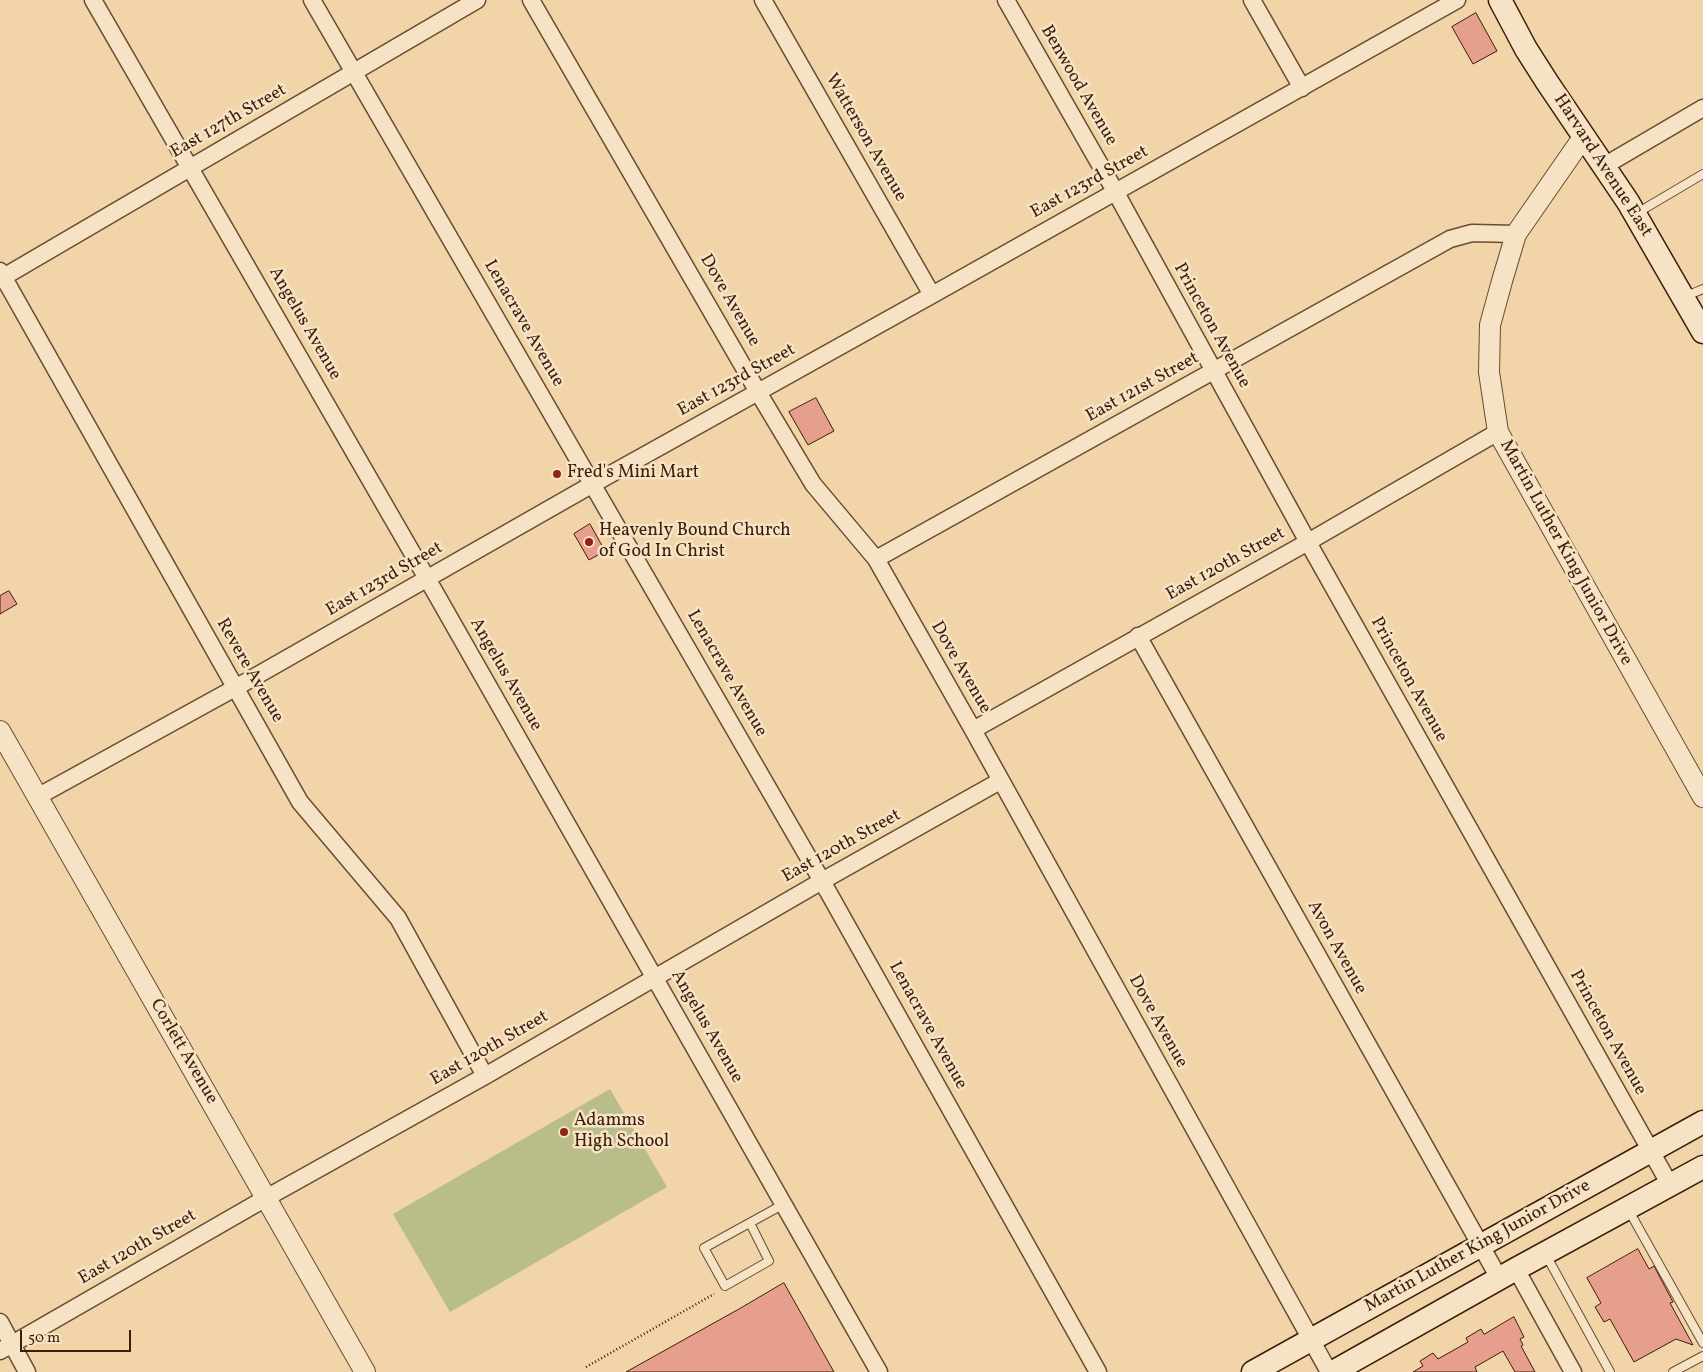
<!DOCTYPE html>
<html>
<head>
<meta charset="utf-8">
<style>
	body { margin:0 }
	#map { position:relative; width:1703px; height:1372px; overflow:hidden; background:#f1d4a7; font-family:Vollkorn,serif }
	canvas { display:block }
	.scale { position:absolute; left:20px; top:1330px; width:111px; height:22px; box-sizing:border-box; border:2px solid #3d1d08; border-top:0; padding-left:6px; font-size:15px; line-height:18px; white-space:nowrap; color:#3d1d08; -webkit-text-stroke:4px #f6e3c6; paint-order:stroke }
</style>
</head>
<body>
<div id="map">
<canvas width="1703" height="1372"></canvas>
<div class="scale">50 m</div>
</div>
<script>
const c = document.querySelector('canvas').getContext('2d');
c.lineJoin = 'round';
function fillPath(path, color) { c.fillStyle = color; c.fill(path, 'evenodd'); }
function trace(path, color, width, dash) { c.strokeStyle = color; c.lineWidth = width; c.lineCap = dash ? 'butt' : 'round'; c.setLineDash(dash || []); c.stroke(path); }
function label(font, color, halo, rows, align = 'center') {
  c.font = font + ' Vollkorn,serif'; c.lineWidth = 5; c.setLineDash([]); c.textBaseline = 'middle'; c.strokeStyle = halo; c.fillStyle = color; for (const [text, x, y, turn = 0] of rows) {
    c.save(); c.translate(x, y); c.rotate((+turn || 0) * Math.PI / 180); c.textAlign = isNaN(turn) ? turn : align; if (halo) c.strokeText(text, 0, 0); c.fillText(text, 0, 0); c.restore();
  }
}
const green = new Path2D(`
	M 610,1089 L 667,1187 L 450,1312 L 393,1214 Z`);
const building = new Path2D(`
	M 1476,13 L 1497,51 L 1473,64 L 1452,27 Z
	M 816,398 L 834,431 L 808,445 L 789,412 Z
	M 590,524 L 605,551 L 589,560 L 574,534 Z
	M 9,591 L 17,604 L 0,614 L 0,596 Z
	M 1638,1249 L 1649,1269 L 1654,1266 L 1673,1302 L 1670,1303 L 1693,1345 L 1676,1339 L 1634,1362 L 1610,1319 L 1604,1322 L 1595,1307 L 1601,1303 L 1587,1278 Z
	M 784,1283 L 834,1372 L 626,1372 L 739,1309 Z
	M 1514,1317 L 1524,1337 L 1520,1339 L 1523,1345 L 1521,1346 L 1535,1372 L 1515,1372 L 1503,1351 L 1475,1367 L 1477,1372 L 1413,1372 L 1423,1366 L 1420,1361 L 1433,1353 L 1438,1359 L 1468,1342 L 1466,1338 L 1481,1329 L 1484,1334 Z`);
const path = new Path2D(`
	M 586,1367 L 714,1294`);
const service = new Path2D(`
	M 1637,213 L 1703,174
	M 1684,297 L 1703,289
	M 1628,1209 L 1703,1343
	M 750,1223 L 769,1261 L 725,1286 L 704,1248 L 784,1204
	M 1546,1255 L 1610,1372
	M 1673,1372 L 1703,1356`);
const minor = new Path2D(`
	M 93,0 L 436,594 L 879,1372
	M 312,0 L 822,881 L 1098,1372
	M 531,0 L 758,392 L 813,484 L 876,559 L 973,730 L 1329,1372
	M 763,0 L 932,295
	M 1006,0 L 1115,191 L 1314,553 L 1670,1185
	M 1252,0 L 1302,88
	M 1604,166 L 1703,108
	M 0,271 L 300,802 L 398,918 L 485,1076
	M 0,279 L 477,0
	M 876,559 L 1450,239 L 1472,233 L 1516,234
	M 1138,636 L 1499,1278
	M 973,730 L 1308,542 L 1498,432
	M 37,797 L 235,688 L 593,484 L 932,295 L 1457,0
	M 1516,1269 L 1573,1372
	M 0,1322 L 27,1372
	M 0,1351 L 266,1198 L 485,1076 L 822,881 L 1000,781`);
const tertiary = new Path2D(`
	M 1584,136 L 1516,234 L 1502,281 L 1490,325 L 1489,372 L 1498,432 L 1703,797
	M 0,731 L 365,1372`);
const secondary = new Path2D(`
	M 1500,0 L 1526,49 L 1547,82 L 1628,202 L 1703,332
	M 1253,1372 L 1703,1122
	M 1333,1372 L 1516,1269 L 1703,1167`);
const markers = [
	[557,474,5,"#8f2418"],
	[589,542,5,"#8f2418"],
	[564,1132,5,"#8f2418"]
];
const streetNames = [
	["Benwood Avenue",1078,86,60],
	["East 127th Street",229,122,-30],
	["Watterson Avenue",865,138,60],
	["Harvard Avenue East",1602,166,57],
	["East 123rd Street",1090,183,-29],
	["Dove Avenue",729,301,60],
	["Angelus Avenue",304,324,60],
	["Lenacrave Avenue",523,324,60],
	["Princeton Avenue",1211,326,61],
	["East 123rd Street",737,381,-29],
	["East 121st Street",1143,388,-29],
	["Martin Luther King Junior Drive",1565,553,61],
	["East 120th Street",1226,565,-29],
	["East 123rd Street",385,580,-30],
	["Dove Avenue",960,668,60],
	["Revere Avenue",249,671,60],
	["Lenacrave Avenue",726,674,60],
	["Angelus Avenue",505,675,60],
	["Princeton Avenue",1408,680,61],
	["East 120th Street",842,847,-29],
	["Avon Avenue",1336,948,61],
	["Dove Avenue",1157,1022,61],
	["Lenacrave Avenue",927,1026,61],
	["Angelus Avenue",706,1027,60],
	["Princeton Avenue",1607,1033,61],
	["East 120th Street",490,1049,-30],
	["Corlett Avenue",183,1052,60],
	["Martin Luther King Junior Drive",1478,1247,-29],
	["East 120th Street",138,1248,-30]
];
const poiNames = [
	["Fred's Mini Mart",567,474],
	["Heavenly Bound Church",599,532],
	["of God In Christ",599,553],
	["Adamms",574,1122],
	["High School",574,1143]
];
fillPath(green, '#b8bd89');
fillPath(building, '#e59f8c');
trace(building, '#3d1d08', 1);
trace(service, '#6a4b30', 10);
trace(minor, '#6a4b30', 19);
trace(tertiary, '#6a4b30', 22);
trace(secondary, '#3d1d08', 25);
trace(path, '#3d1d08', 2.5, [1, 2.5]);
trace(service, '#f6e3c6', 8);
trace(minor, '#f6e3c6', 16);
trace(tertiary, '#f6e3c6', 20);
trace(secondary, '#f6e3c6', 22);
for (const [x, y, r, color] of markers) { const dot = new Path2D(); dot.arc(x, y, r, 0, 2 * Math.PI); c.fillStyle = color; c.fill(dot); trace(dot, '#f6e3c6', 2); }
label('18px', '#3d1d08', '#f6e3c6', streetNames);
label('18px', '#3d1d08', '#f6e3c6', poiNames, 'left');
</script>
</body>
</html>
